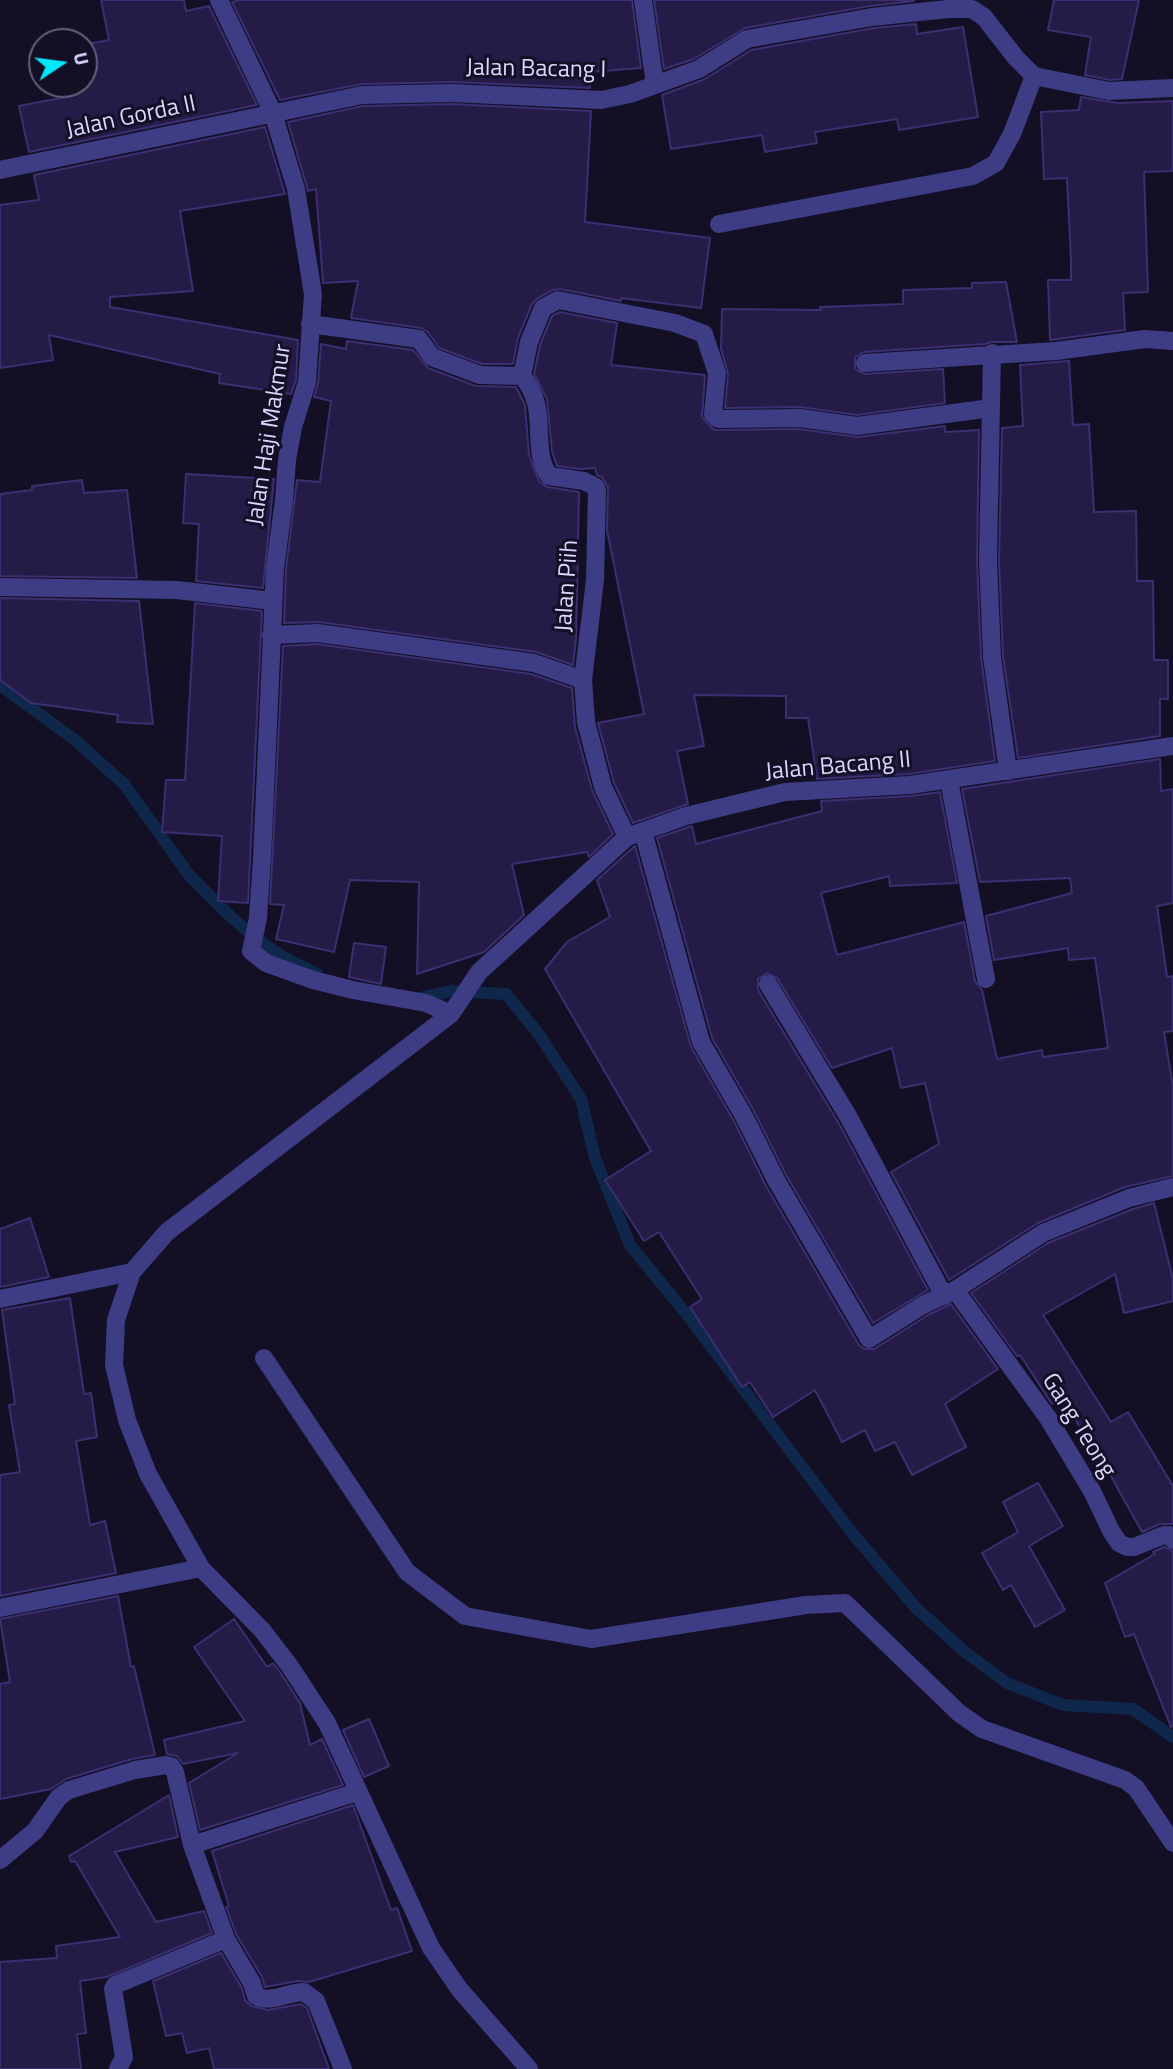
<!DOCTYPE html>
<html>
<head>
<meta charset="utf-8">
<style>
	body { margin:0 }
	#map { position:relative; width:1173px; height:2069px; overflow:hidden; background:#131026; font-family:"Titillium Web",sans-serif }
	canvas { display:block }
	.north { position:absolute; left:28px; top:28px; width:70px; height:70px; box-sizing:border-box; background:#131026; border:2px solid #635f7c; border-radius:50%; rotate:77deg; font-size:19px; font-weight:700; line-height:28px; text-align:center; color:#dad6fe }
	.north::after { content:''; display:block; margin:auto; width:24px; height:32px; background:#06e6fa; clip-path:polygon(50% 0,100% 100%,50% 72%,0 100%) }
</style>
</head>
<body>
<div id="map">
<canvas width="1173" height="2069"></canvas>
<div class="north">U</div>
</div>
<script>
const c = document.querySelector('canvas').getContext('2d');
c.lineJoin = 'round';
function trace(path, color, width, dash) { c.strokeStyle = color; c.lineWidth = width; c.lineCap = dash ? 'butt' : 'round'; c.setLineDash(dash || []); c.stroke(path); }
function fillPath(path, color) { c.fillStyle = color; c.fill(path, 'evenodd'); }
function label(font, color, halo, rows, align = 'center') {
  c.font = font + ' "Titillium Web",sans-serif'; c.lineWidth = 6; c.setLineDash([]); c.textBaseline = 'middle'; c.strokeStyle = halo; c.fillStyle = color; for (const [text, x, y, turn = 0] of rows) {
    c.save(); c.translate(x, y); c.rotate((+turn || 0) * Math.PI / 180); c.textAlign = isNaN(turn) ? turn : align; if (halo) c.strokeText(text, 0, 0); c.fillText(text, 0, 0); c.restore();
  }
}
const stream = new Path2D(`
	M 0,685 L 75,740 L 124,784 L 189,875 L 231,917 L 253,936 L 280,955 L 317,974
	M 415,999 L 451,991 L 506,994 L 538,1033 L 581,1099 L 595,1158 L 630,1245 L 688,1316 L 853,1534 L 916,1608 L 965,1652 L 1007,1683 L 1063,1705 L 1133,1709 L 1173,1737`);
const building = new Path2D(`
	M 101,0 L 184,0 L 186,11 L 209,6 L 257,105 L 29,152 L 19,106 L 76,95 L 73,84 L 84,84 L 84,45 L 109,40 Z
	M 240,0 L 632,0 L 641,68 L 589,72 L 590,88 L 452,82 L 362,84 L 280,100 L 232,2 Z
	M 654,0 L 914,0 L 914,1 L 870,6 L 745,28 L 694,59 L 664,69 Z
	M 1054,0 L 1139,0 L 1122,79 L 1110,80 L 1085,75 L 1091,37 L 1048,30 Z
	M 916,24 L 917,34 L 963,27 L 978,117 L 899,130 L 897,119 L 815,132 L 817,143 L 765,152 L 762,135 L 671,149 L 662,95 L 705,79 L 751,50 L 874,28 Z
	M 1081,97 L 1118,103 L 1173,101 L 1173,171 L 1144,172 L 1148,292 L 1123,293 L 1125,330 L 1050,340 L 1048,280 L 1071,280 L 1071,260 L 1067,178 L 1044,179 L 1041,112 L 1079,110 Z
	M 452,104 L 591,111 L 585,222 L 710,238 L 701,308 L 621,298 L 621,301 L 560,289 L 553,290 L 538,298 L 532,304 L 518,338 L 513,364 L 482,364 L 439,348 L 428,332 L 421,328 L 351,318 L 358,281 L 323,283 L 316,189 L 308,191 L 288,122 L 363,106 Z
	M 265,127 L 285,194 L 180,211 L 193,291 L 110,297 L 110,307 L 298,340 L 296,380 L 291,394 L 219,383 L 220,374 L 49,335 L 53,360 L 0,368 L 0,205 L 39,200 L 34,175 Z
	M 1006,282 L 1017,342 L 992,342 L 985,344 L 864,352 L 855,357 L 855,369 L 865,374 L 943,369 L 945,403 L 857,415 L 800,407 L 725,408 L 728,374 L 721,349 L 722,309 L 821,310 L 820,307 L 903,304 L 903,290 L 972,288 L 972,283 Z
	M 560,312 L 617,323 L 611,365 L 705,375 L 702,417 L 714,430 L 799,429 L 858,437 L 945,426 L 945,432 L 979,430 L 977,560 L 981,657 L 995,761 L 909,774 L 817,779 L 808,718 L 786,718 L 786,696 L 694,695 L 704,746 L 677,751 L 688,804 L 633,823 L 614,783 L 598,723 L 644,714 L 607,530 L 608,487 L 602,477 L 597,475 L 595,468 L 580,469 L 557,466 L 552,451 L 547,399 L 534,374 L 540,345 L 552,316 Z
	M 347,341 L 413,350 L 428,368 L 476,386 L 516,387 L 525,405 L 529,455 L 539,481 L 547,487 L 579,492 L 576,639 L 573,665 L 536,652 L 319,622 L 284,623 L 286,569 L 297,480 L 320,482 L 331,401 L 314,397 L 318,383 L 321,344 L 346,349 Z
	M 1069,361 L 1073,425 L 1089,424 L 1094,512 L 1136,511 L 1137,581 L 1153,581 L 1154,660 L 1168,660 L 1168,699 L 1160,699 L 1160,736 L 1018,758 L 1003,656 L 999,560 L 1002,428 L 1023,426 L 1020,365 Z
	M 186,474 L 274,479 L 263,588 L 196,581 L 199,524 L 183,523 Z
	M 82,480 L 84,493 L 127,490 L 137,578 L 0,576 L 0,494 L 32,490 L 32,486 Z
	M 0,598 L 139,601 L 153,724 L 117,722 L 118,715 L 31,703 L 0,680 Z
	M 195,603 L 262,611 L 248,903 L 218,901 L 222,836 L 162,832 L 166,780 L 185,780 Z
	M 317,644 L 531,674 L 572,688 L 575,727 L 592,790 L 613,834 L 589,857 L 587,852 L 512,864 L 524,915 L 484,952 L 417,974 L 419,882 L 350,880 L 334,952 L 276,939 L 284,905 L 270,904 L 283,646 Z
	M 1160,759 L 1161,791 L 1173,789 L 1173,903 L 1157,906 L 1167,977 L 1173,976 L 1173,1031 L 1164,1032 L 1173,1087 L 1173,1176 L 1125,1187 L 1038,1223 L 949,1280 L 891,1172 L 939,1144 L 925,1083 L 901,1088 L 892,1048 L 832,1068 L 777,978 L 767,973 L 758,979 L 758,990 L 838,1122 L 928,1290 L 873,1323 L 786,1175 L 755,1113 L 712,1038 L 657,838 L 692,826 L 696,844 L 822,811 L 821,801 L 911,796 L 940,792 L 957,883 L 890,886 L 889,876 L 821,893 L 837,955 L 964,922 L 975,981 L 982,990 L 997,1059 L 1042,1050 L 1043,1057 L 1108,1048 L 1095,958 L 1069,960 L 1068,948 L 994,960 L 986,916 L 1072,893 L 1070,878 L 980,882 L 962,789 Z
	M 635,846 L 691,1047 L 735,1123 L 766,1186 L 859,1345 L 864,1349 L 874,1349 L 928,1315 L 951,1304 L 998,1369 L 945,1404 L 966,1447 L 912,1475 L 895,1442 L 875,1451 L 865,1430 L 842,1442 L 815,1390 L 773,1417 L 750,1382 L 742,1387 L 690,1307 L 702,1299 L 659,1232 L 644,1241 L 605,1180 L 651,1151 L 545,969 L 567,942 L 610,917 L 597,880 Z
	M 354,943 L 386,947 L 381,984 L 349,977 Z
	M 1154,1203 L 1173,1279 L 1173,1301 L 1124,1313 L 1115,1274 L 1043,1315 L 1111,1422 L 1128,1412 L 1173,1486 L 1173,1524 L 1160,1524 L 1142,1532 L 1107,1469 L 1104,1471 L 1063,1397 L 1052,1404 L 1020,1355 L 1017,1356 L 971,1293 L 1048,1243 L 1133,1209 Z
	M 30,1218 L 49,1277 L 0,1287 L 0,1229 Z
	M 70,1298 L 84,1394 L 91,1393 L 97,1437 L 76,1441 L 90,1525 L 105,1521 L 116,1573 L 0,1596 L 0,1475 L 20,1472 L 9,1405 L 15,1404 L 2,1310 Z
	M 1038,1483 L 1063,1526 L 1029,1546 L 1065,1610 L 1035,1627 L 1011,1585 L 1003,1590 L 982,1553 L 1018,1532 L 1003,1502 Z
	M 1164,1547 L 1173,1551 L 1173,1726 L 1171,1727 L 1134,1634 L 1125,1637 L 1105,1583 L 1155,1554 L 1153,1552 Z
	M 118,1596 L 131,1667 L 134,1666 L 155,1755 L 132,1759 L 66,1779 L 51,1789 L 0,1799 L 0,1684 L 10,1682 L 0,1619 Z
	M 234,1619 L 267,1667 L 273,1663 L 280,1672 L 300,1703 L 310,1745 L 322,1739 L 343,1785 L 200,1830 L 189,1783 L 238,1753 L 183,1764 L 177,1756 L 167,1754 L 164,1740 L 245,1721 L 194,1647 Z
	M 369,1719 L 389,1766 L 364,1777 L 343,1730 Z
	M 169,1795 L 178,1837 L 115,1852 L 156,1922 L 204,1911 L 212,1933 L 107,1977 L 80,1981 L 86,2033 L 77,2034 L 81,2069 L 0,2069 L 0,1962 L 57,1958 L 56,1946 L 120,1937 L 75,1861 L 71,1862 L 69,1856 Z
	M 353,1805 L 391,1910 L 397,1908 L 412,1951 L 309,1982 L 297,1981 L 265,1987 L 262,1977 L 236,1934 L 226,1907 L 229,1906 L 212,1851 Z
	M 221,1953 L 242,1988 L 245,2000 L 251,2006 L 268,2010 L 301,2004 L 307,2008 L 329,2069 L 214,2069 L 209,2048 L 187,2053 L 182,2033 L 166,2036 L 153,1981 Z`);
const minor = new Path2D(`
	M 219,0 L 273,113 L 296,189 L 313,294 L 307,382 L 293,427 L 287,460 L 284,500 L 275,568 L 262,858 L 258,918 L 251,951 L 266,963 L 313,980 L 353,990 L 426,1003 L 451,1014
	M 643,0 L 655,85
	M 0,170 L 362,95 L 452,93 L 601,100 L 630,94 L 699,69 L 747,39 L 872,17 L 948,9 L 972,9 L 984,17 L 1016,58 L 1034,76 L 1109,91 L 1173,88
	M 719,224 L 973,176 L 996,163 L 1012,134 L 1034,76
	M 310,324 L 419,339 L 432,357 L 480,375 L 522,376 L 529,342 L 543,308 L 558,300 L 675,323 L 704,334 L 717,373 L 713,414 L 718,419 L 800,418 L 857,426 L 991,408
	M 992,353 L 988,560 L 992,657 L 1008,771
	M 865,363 L 1056,351 L 1145,339 L 1173,341
	M 522,376 C 551,410 529,446 549,476 L 584,481 L 596,487 L 597,490 L 595,580 L 583,680 L 586,722 L 603,787 L 627,837
	M 0,587 L 177,590 L 273,601
	M 271,635 L 318,633 L 534,663 L 583,680
	M 949,780 L 986,979
	M 643,831 L 701,1042 L 745,1118 L 776,1180 L 869,1339 L 923,1305 L 955,1290 L 1043,1233 L 1129,1198 L 1173,1187
	M 768,984 L 848,1116 L 944,1296
	M 955,1290 L 1048,1418 L 1092,1491 L 1111,1531 L 1119,1543 L 1127,1547 L 1134,1547 L 1164,1535 L 1169,1535 L 1173,1540
	M 0,1299 L 132,1272
	M 264,1358 L 407,1572 L 465,1616 L 591,1639 L 806,1605 L 845,1603 L 959,1713 L 982,1729 L 1125,1780 L 1136,1788 L 1173,1843
	M 0,1608 L 201,1568
	M 192,1845 L 226,1939 L 252,1983 L 256,1996 C 270,2004 288,1992 304,1992 L 316,2001 L 343,2069
	M 0,1860 L 35,1831 L 59,1797 L 69,1790 L 135,1770 L 166,1765 L 171,1766 L 175,1772 L 192,1845 L 357,1792
	M 118,2069 L 124,2057 L 113,1989 L 115,1985 L 226,1939
	M 529,2069 L 460,1990 L 431,1948 L 327,1723 L 289,1665 L 262,1630 L 201,1568 L 148,1474 L 127,1420 L 114,1365 L 116,1320 L 132,1272 L 167,1232 L 451,1014 L 479,972 L 627,837 L 686,816 L 785,792 L 910,785 L 1173,746`);
const streetNames = [
	["Jalan Bacang I",536,70,1],
	["Jalan Gorda II",131,118,-12],
	["Jalan Haji Makmur",270,435,-81],
	["Jalan Piih",568,586,-86],
	["Jalan Bacang II",838,767,-5],
	["Gang Teong",1078,1426,58]
];
trace(stream, '#0f274b', 12);
fillPath(building, '#241c47');
trace(building, '#3b2f72', 2);
trace(minor, '#3d3c84', 18);
label('24px', '#dad6fe', '#131026', streetNames);
</script>
</body>
</html>
